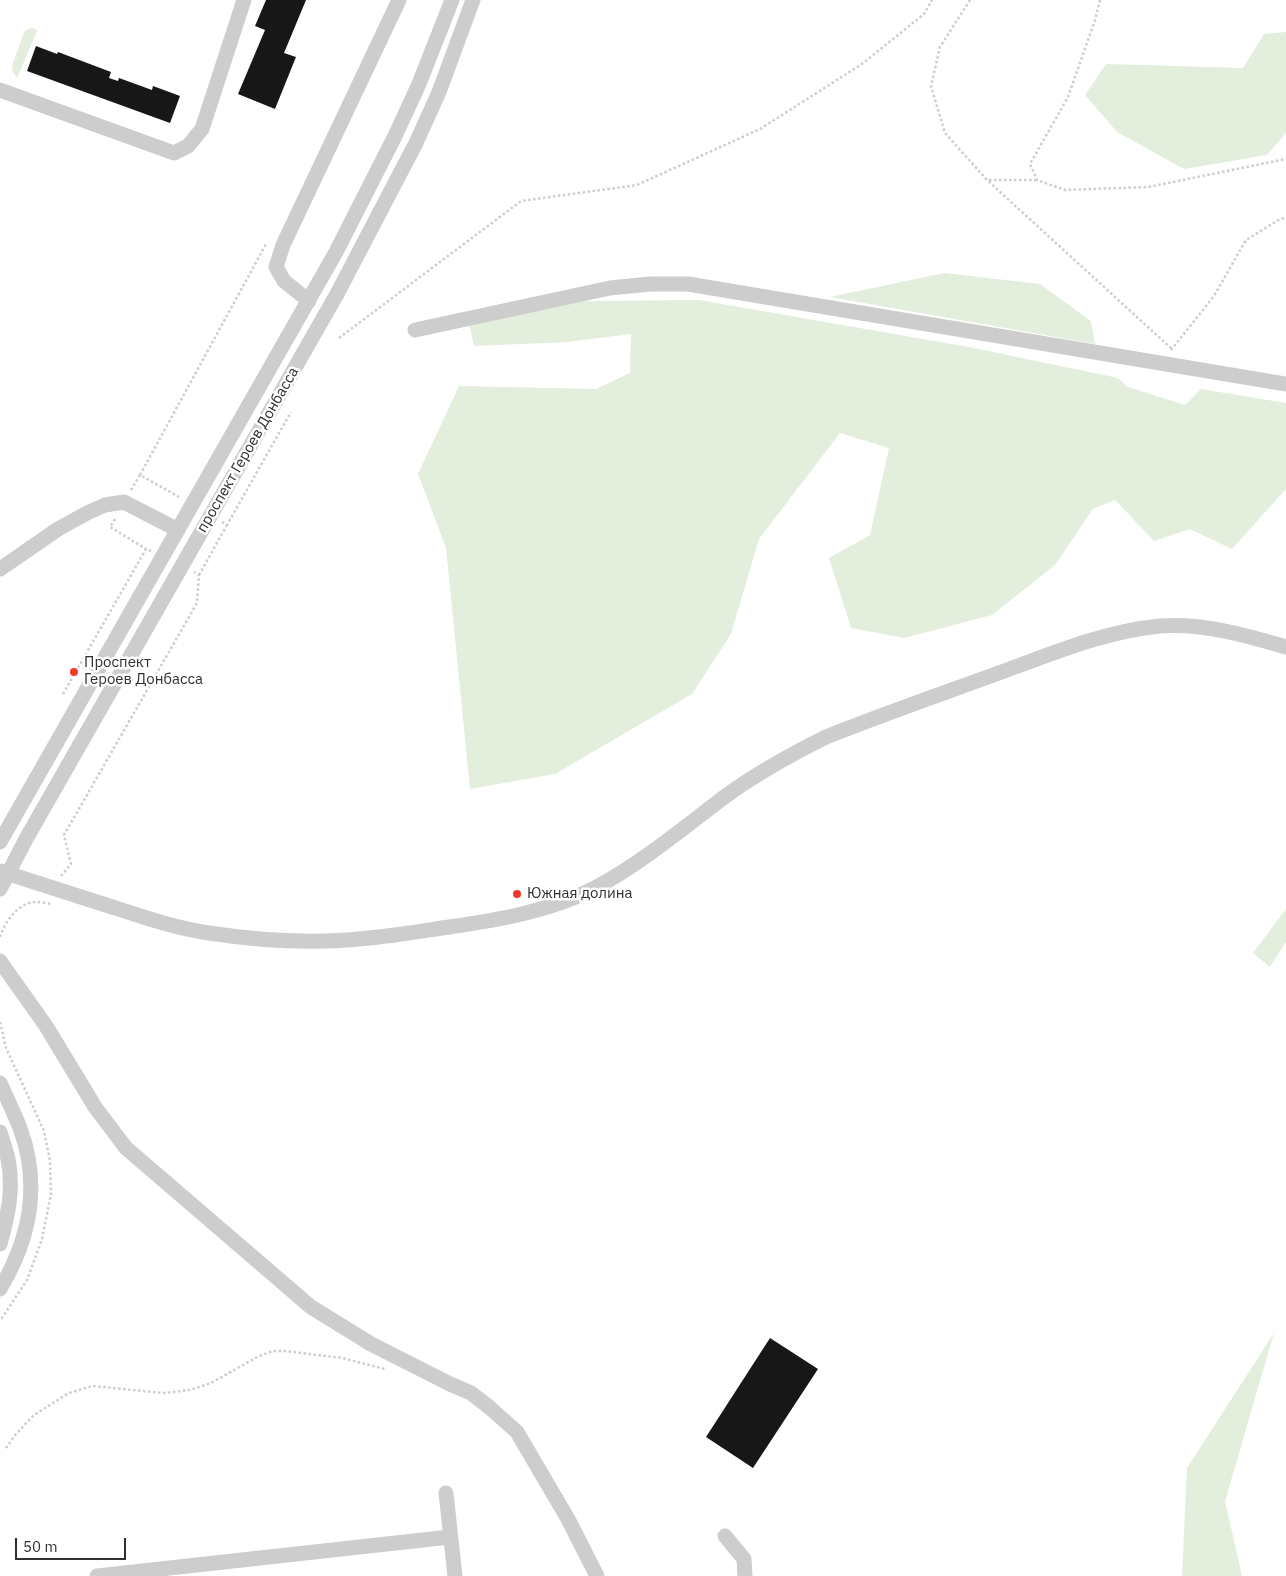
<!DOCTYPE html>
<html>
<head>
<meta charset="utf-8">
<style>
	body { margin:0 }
	#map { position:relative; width:1286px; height:1576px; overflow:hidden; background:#fff; font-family:"IBM Plex Sans",sans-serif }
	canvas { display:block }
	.scale { position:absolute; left:15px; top:1538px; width:111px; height:22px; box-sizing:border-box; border:2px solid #303030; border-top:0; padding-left:6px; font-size:15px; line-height:18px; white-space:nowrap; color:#303030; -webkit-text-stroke:4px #fff; paint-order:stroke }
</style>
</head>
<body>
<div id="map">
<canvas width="1286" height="1576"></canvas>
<div class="scale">50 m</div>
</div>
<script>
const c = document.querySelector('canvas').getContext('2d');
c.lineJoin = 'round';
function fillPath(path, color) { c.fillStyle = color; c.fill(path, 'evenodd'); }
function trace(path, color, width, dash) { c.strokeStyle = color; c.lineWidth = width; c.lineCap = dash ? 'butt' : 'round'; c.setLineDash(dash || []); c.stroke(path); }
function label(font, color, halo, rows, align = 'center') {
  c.font = font + ' "IBM Plex Sans",sans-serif'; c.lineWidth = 5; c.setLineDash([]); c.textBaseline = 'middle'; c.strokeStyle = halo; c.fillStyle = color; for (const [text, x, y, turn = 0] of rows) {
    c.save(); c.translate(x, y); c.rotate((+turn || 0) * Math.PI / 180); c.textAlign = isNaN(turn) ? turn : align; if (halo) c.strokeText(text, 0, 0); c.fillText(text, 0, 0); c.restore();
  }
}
const green = new Path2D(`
	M 30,28 L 36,29 L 37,31 L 17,78 L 13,72 L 12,66 L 24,32 Z
	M 1286,32 L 1286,133 L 1267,155 L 1184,169 L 1117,132 L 1085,95 L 1106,64 L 1243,68 L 1264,34 Z
	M 944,273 L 1040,284 L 1091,321 L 1095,344 L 830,297 Z
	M 699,300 L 969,347 L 1118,378 L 1128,387 L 1185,405 L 1201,389 L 1286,403 L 1286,489 L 1232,549 L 1190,529 L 1154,541 L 1115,500 L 1093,509 L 1055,565 L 992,615 L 904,638 L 851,628 L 829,558 L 870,535 L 889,448 L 840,433 L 759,539 L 731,634 L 692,694 L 555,774 L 470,789 L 446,548 L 418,474 L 459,386 L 596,389 L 630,373 L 631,334 L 567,342 L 474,346 L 469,323 L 584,301 Z
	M 1286,909 L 1286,942 L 1270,967 L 1253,953 Z
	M 1274,1333 L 1225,1501 L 1242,1576 L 1182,1576 L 1187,1468 Z`);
const building = new Path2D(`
	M 266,0 L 306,0 L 284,53 L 296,57 L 275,109 L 238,94 L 265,30 L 255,26 Z
	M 36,46 L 57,54 L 58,52 L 111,72 L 109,78 L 118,81 L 119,78 L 152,90 L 153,86 L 180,96 L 170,123 L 27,71 Z
	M 770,1338 L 818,1369 L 753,1468 L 706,1437 Z`);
const path = new Path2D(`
	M 970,0 L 940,47 L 931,86 L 945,133 L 987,180 L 1172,349
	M 1100,0 L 1095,20 L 1068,97 L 1030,164 L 1037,180 L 1065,190 L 1148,187 L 1286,159
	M 989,180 L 1037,180
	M 339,338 L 521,201 L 637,185 L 760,129 L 862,64 L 924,14 L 932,0
	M 1171,350 L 1214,296 L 1246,240 L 1280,219 L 1286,218
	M 140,475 L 266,244
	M 131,490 L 140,475 L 181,498
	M 115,519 L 110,527 L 146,549
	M 222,522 L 227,525 L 291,412
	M 199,575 L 227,525
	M 63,694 L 146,549 L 151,551
	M 61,876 L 71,864 L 64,835 L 197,603 L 199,575 L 194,572
	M 0,937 C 4,923 18,903 35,902 C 40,902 46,903 51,904
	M 0,1022 L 6,1048 L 44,1131 L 50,1161 L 51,1194 L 42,1239 L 27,1280 L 0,1321
	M 6,1448 L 16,1434 L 34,1415 L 69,1393 L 92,1386 L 164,1393 L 190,1390 L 211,1383 L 259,1356 L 273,1351 L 285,1351 L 342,1358 L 385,1369`);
const minor = new Path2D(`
	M 0,90 L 174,153 L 188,146 L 202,129 L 244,0
	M 309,301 L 284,281 L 276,267 L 283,245 L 399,0
	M 415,330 L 610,288 L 650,284 L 688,284 L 1286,384
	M 0,569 L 58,529 L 87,513 L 105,505 L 124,502 L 178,530
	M 0,842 L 336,252 L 395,136 L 419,84 L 452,0
	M 0,871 C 35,882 71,894 106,905 C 140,916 174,928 209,933 C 248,939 286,942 325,941 C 367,940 408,933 449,927 C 498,920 551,911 595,888 C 641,863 681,830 723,798 C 755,774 790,755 826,737 C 886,713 947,692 1007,670 C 1056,652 1107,631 1160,626 C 1203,623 1245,635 1286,647
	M 0,889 L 26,839 L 337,294 L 416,143 L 439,92 L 473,0
	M 0,961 L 46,1026 L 95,1107 L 126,1148 L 311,1307 L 371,1344 L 450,1384 L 471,1393 L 489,1407 L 517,1432 L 568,1519 L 597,1576
	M 0,1083 C 7,1098 14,1113 20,1128 C 41,1185 30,1239 0,1289
	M 0,1132 C 3,1141 6,1150 8,1159 C 14,1188 8,1216 0,1244
	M 446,1493 L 455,1576
	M 725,1536 L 744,1559 L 745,1576
	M 97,1576 L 450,1537`);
const markers = [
	[74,672,5,"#f23827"],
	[517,894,5,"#f23827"]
];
const streetNames = [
	["проспект Героев Донбасса",248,450,-60]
];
const poiNames = [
	["Проспект",84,663],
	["Героев Донбасса",84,680],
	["Южная долина",527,894]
];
fillPath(green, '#e3eedd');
fillPath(building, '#171717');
trace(path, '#cdcdcd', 2.5, [2.5, 2.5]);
trace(minor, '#cdcdcd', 15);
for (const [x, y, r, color] of markers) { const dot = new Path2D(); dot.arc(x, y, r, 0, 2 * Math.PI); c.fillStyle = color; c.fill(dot); trace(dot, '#fff', 2); }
label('15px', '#303030', '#fff', streetNames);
label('15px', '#303030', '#fff', poiNames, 'left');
</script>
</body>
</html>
